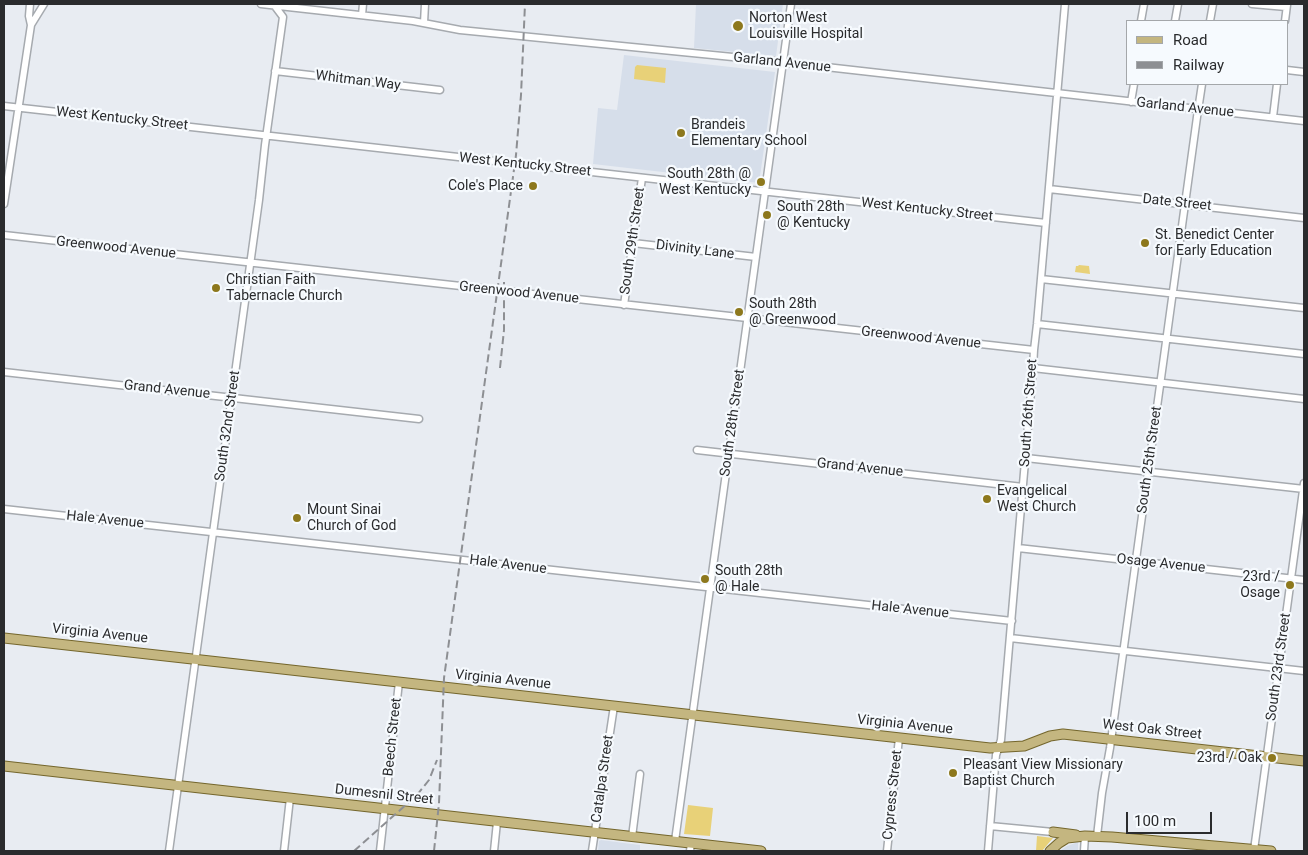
<!DOCTYPE html>
<html>
<head>
<meta charset="utf-8">
<style>
	body { margin:0 }
	#map { position:relative; width:1308px; height:855px; overflow:hidden; background:#e8ecf2; font-family:Roboto,sans-serif }
	canvas { display:block }
	.frame { position:absolute; inset:0; border:5px solid #2a2b2d; pointer-events:none }
	.legend { position:absolute; left:1126px; top:20px; width:162px; height:65px; box-sizing:border-box; background:#f6fafe; border:1px solid #a4a7aa; margin:0; padding:6px 9px; list-style:none; font-size:15px; color:#2a2b2d }
	.legend li { display:flex; align-items:center; gap:10px; height:25px }
	.legend b { width:25px; border:1px solid #a4a7aa }
	.scale { position:absolute; left:1126px; top:812px; width:86px; height:22px; box-sizing:border-box; border:2px solid #2a2b2d; border-top:0; padding-left:6px; font-size:15px; line-height:18px; white-space:nowrap; color:#2a2b2d; -webkit-text-stroke:4px #f6fafe; paint-order:stroke }
</style>
</head>
<body>
<div id="map">
<canvas width="1308" height="855"></canvas>
<div class="frame"></div>
<ul class="legend">
<li><b style="height:6px;background:#c4b680"></b>Road</li>
<li><b style="height:6px;background:#8d8f93"></b>Railway</li>
</ul>
<div class="scale">100 m</div>
</div>
<script>
const c = document.querySelector('canvas').getContext('2d');
c.lineJoin = 'round';
function fillPath(path, color) { c.fillStyle = color; c.fill(path, 'evenodd'); }
function trace(path, color, width, dash) { c.strokeStyle = color; c.lineWidth = width; c.lineCap = dash ? 'butt' : 'round'; c.setLineDash(dash || []); c.stroke(path); }
function label(font, color, halo, rows, align = 'center') {
  c.font = font + ' Roboto,sans-serif'; c.lineWidth = 4.5; c.setLineDash([]); c.textBaseline = 'middle'; c.strokeStyle = halo; c.fillStyle = color; for (const [text, x, y, turn = 0] of rows) {
    c.save(); c.translate(x, y); c.rotate((+turn || 0) * Math.PI / 180); c.textAlign = isNaN(turn) ? turn : align; if (halo) c.strokeText(text, 0, 0); c.fillText(text, 0, 0); c.restore();
  }
}
const built = new Path2D(`
	M 696,4 L 783,4 L 776,56 L 694,48 Z
	M 624,55 L 775,72 L 759,183 L 593,164 L 598,108 L 617,110 Z
	M 601,840 L 640,845 L 640,851 L 598,851 L 599,841 Z
	M 1078,842 L 1078,851 L 1060,851 L 1067,846 Z`);
const green = new Path2D(`
	M 637,65 L 666,68 L 665,83 L 634,79 L 635,67 Z
	M 1079,265 L 1089,266 L 1090,274 L 1075,272 L 1076,266 L 1078,266 Z
	M 688,805 L 713,808 L 710,836 L 684,834 Z
	M 1037,836 L 1053,838 L 1042,851 L 1036,851 Z`);
const minor = new Path2D(`
	M 30,4 L 29,16 L 31,25
	M 261,4 L 413,21 L 460,30 L 773,61 L 1304,121
	M 1252,4 L 1286,7
	M 362,15 L 363,4
	M 1141,21 L 1144,4
	M 1175,21 L 1178,4
	M 1210,21 L 1213,4
	M 1285,21 L 1287,5
	M 424,23 L 425,4
	M 1287,70 L 1304,72
	M 275,71 L 440,90
	M 1131,102 L 1134,84
	M 4,106 L 1046,223
	M 1273,117 L 1277,84
	M 1049,189 L 1304,218
	M 4,204 L 31,25 L 44,4
	M 4,235 L 1034,350
	M 633,243 L 756,257
	M 1041,279 L 1304,308
	M 624,305 L 642,178
	M 1037,324 L 1304,354
	M 1033,368 L 1304,399
	M 4,372 L 419,419
	M 697,450 L 1023,487
	M 1026,458 L 1304,489
	M 4,509 L 1012,621
	M 1018,548 L 1304,580
	M 1010,638 L 1304,671
	M 990,826 L 1053,832
	M 1097,836 L 1102,793 L 1110,748 L 1197,117 L 1202,84
	M 632,837 L 640,774
	M 675,841 L 791,4
	M 1254,850 L 1304,483
	M 169,851 L 259,200 L 265,145 L 283,17 L 274,5
	M 284,851 L 290,798
	M 380,851 L 399,682
	M 494,851 L 497,822
	M 592,851 L 614,706
	M 690,851 L 691,843
	M 887,851 L 899,738
	M 988,851 L 996,755 L 1001,740 L 1033,368 L 1034,350 L 1037,324 L 1065,4
	M 1084,851 L 1085,836`);
const major = new Path2D(`
	M 4,638 L 990,748 L 1024,746 L 1050,736 L 1063,734 L 1304,761
	M 4,766 L 761,851
	M 1053,832 L 1076,835
	M 1050,851 L 1059,843 L 1067,838 L 1085,836 L 1112,837 L 1271,851`);
const rail = new Path2D(`
	M 500,368 L 504,330 L 504,282
	M 354,851 L 417,795 L 429,780 L 437,760
	M 434,851 L 439,803 L 444,678 L 516,155 L 521,95 L 525,4`);
const markers = [
	[738,26,6,"#8d781d"],
	[681,133,5,"#8d781d"],
	[761,182,5,"#8d781d"],
	[533,186,5,"#8d781d"],
	[767,215,5,"#8d781d"],
	[1145,243,5,"#8d781d"],
	[216,288,5,"#8d781d"],
	[739,312,5,"#8d781d"],
	[987,499,5,"#8d781d"],
	[297,518,5,"#8d781d"],
	[705,579,5,"#8d781d"],
	[1290,585,5,"#8d781d"],
	[1272,758,5,"#8d781d"],
	[953,773,5,"#8d781d"]
];
const poiNames = [
	["Norton West",749,18],
	["Louisville Hospital",749,34],
	["Brandeis",691,125],
	["Elementary School",691,141],
	["South 28th @",751,174,"right"],
	["West Kentucky",751,190,"right"],
	["Cole's Place",523,186,"right"],
	["South 28th",777,207],
	["@ Kentucky",777,223],
	["St. Benedict Center",1155,235],
	["for Early Education",1155,251],
	["Christian Faith",226,280],
	["Tabernacle Church",226,296],
	["South 28th",749,304],
	["@ Greenwood",749,320],
	["Evangelical",997,491],
	["West Church",997,507],
	["Mount Sinai",307,510],
	["Church of God",307,526],
	["South 28th",715,571],
	["@ Hale",715,587],
	["23rd /",1280,577,"right"],
	["Osage",1280,593,"right"],
	["23rd / Oak",1262,758,"right"],
	["Pleasant View Missionary",963,765],
	["Baptist Church",963,781]
];
const streetNames = [
	["Garland Avenue",782,63,6],
	["Whitman Way",358,81,7],
	["Garland Avenue",1185,108,6],
	["West Kentucky Street",122,119,6],
	["West Kentucky Street",525,165,6],
	["Date Street",1177,203,6],
	["West Kentucky Street",927,210,6],
	["South 29th Street",633,241,-82],
	["Greenwood Avenue",116,248,6],
	["Divinity Lane",695,250,7],
	["Greenwood Avenue",519,293,6],
	["Greenwood Avenue",921,338,6],
	["Grand Avenue",167,390,6],
	["South 26th Street",1029,413,-86],
	["South 28th Street",733,423,-82],
	["South 32nd Street",228,426,-82],
	["South 25th Street",1150,460,-82],
	["Grand Avenue",860,468,6],
	["Hale Avenue",105,520,6],
	["Osage Avenue",1161,564,6],
	["Hale Avenue",508,565,7],
	["Hale Avenue",910,610,6],
	["Virginia Avenue",100,634,6],
	["South 23rd Street",1279,667,-82],
	["Virginia Avenue",503,680,6],
	["Virginia Avenue",905,725,6],
	["West Oak Street",1152,730,6],
	["Beech Street",393,737,-84],
	["Catalpa Street",603,779,-82],
	["Dumesnil Street",384,795,6],
	["Cypress Street",893,795,-84]
];
fillPath(built, '#d6deea');
fillPath(green, '#e8d178');
trace(minor, '#a6aaaf', 9);
trace(major, '#74662c', 11);
trace(minor, '#fff', 6);
trace(major, '#c4b680', 9);
trace(rail, '#8d8f93', 2, [8, 4]);
for (const [x, y, r, color] of markers) { const dot = new Path2D(); dot.arc(x, y, r, 0, 2 * Math.PI); c.fillStyle = color; c.fill(dot); trace(dot, '#f6fafe', 2); }
label('14px', '#2a2b2d', '#f6fafe', poiNames, 'left');
label('14px', '#2a2b2d', '#f6fafe', streetNames);
</script>
</body>
</html>
